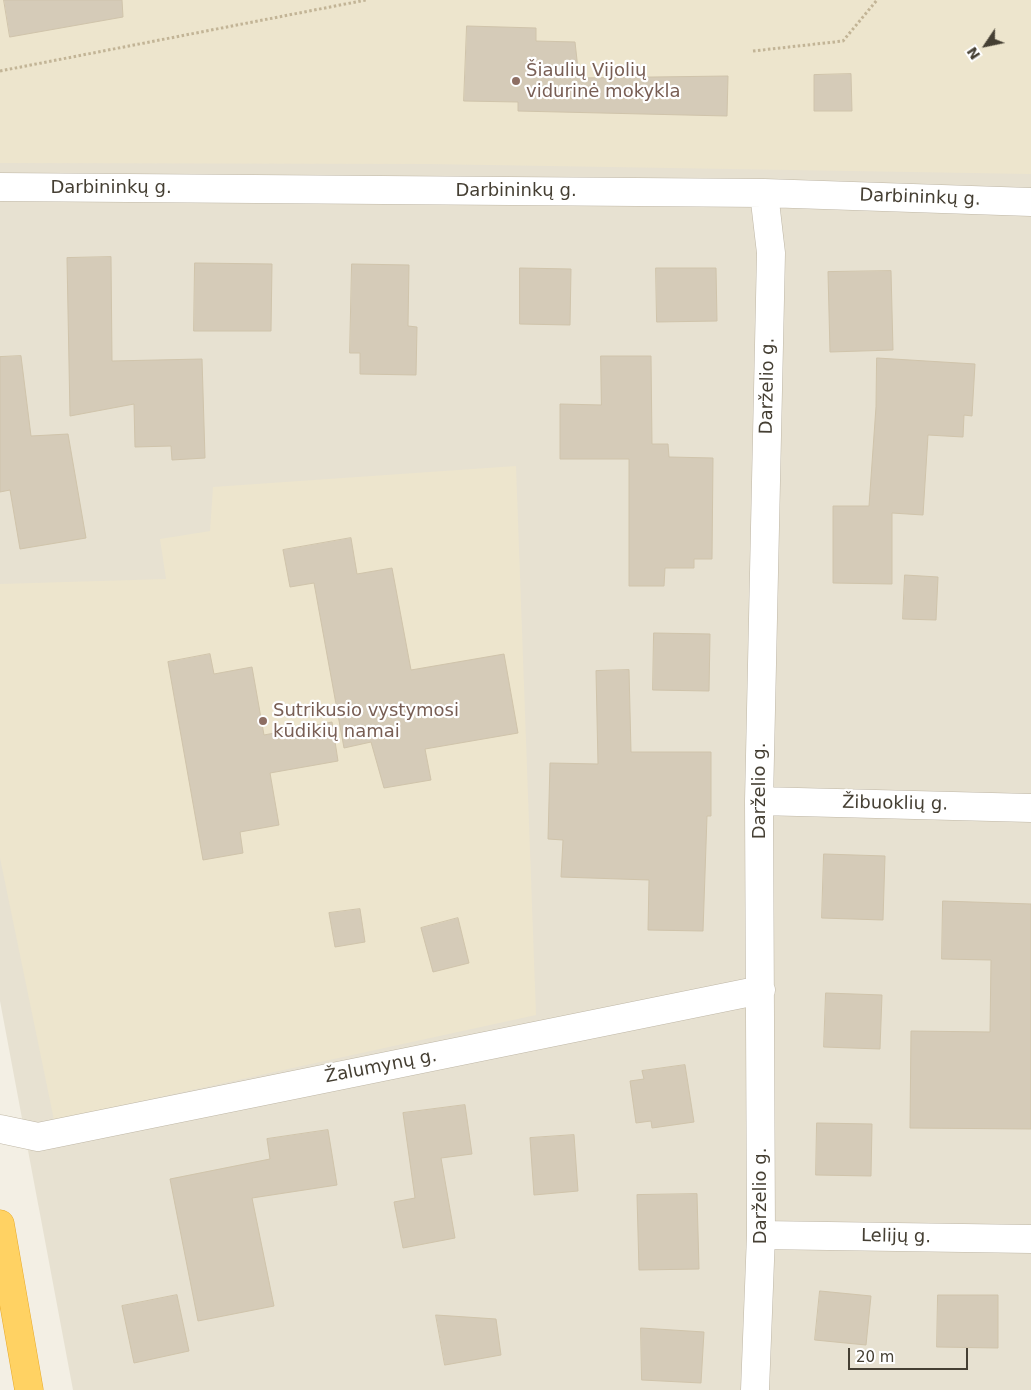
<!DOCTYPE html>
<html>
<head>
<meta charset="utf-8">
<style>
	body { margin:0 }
	#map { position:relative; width:1031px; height:1390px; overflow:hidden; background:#f3efe4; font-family:"DejaVu Sans",sans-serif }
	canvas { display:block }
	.north { position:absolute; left:961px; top:20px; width:50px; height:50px; -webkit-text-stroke:4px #fff; paint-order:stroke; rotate:236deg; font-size:14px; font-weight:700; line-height:20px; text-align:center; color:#453f33 }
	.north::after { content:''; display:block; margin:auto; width:18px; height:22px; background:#453f33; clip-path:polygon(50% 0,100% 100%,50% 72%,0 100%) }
	.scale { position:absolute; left:848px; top:1348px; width:120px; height:22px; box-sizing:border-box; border:2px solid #453f33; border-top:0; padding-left:6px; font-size:15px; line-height:18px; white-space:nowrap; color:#453f33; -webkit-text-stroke:4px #fff; paint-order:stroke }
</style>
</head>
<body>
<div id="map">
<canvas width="1031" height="1390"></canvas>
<div class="north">N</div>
<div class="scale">20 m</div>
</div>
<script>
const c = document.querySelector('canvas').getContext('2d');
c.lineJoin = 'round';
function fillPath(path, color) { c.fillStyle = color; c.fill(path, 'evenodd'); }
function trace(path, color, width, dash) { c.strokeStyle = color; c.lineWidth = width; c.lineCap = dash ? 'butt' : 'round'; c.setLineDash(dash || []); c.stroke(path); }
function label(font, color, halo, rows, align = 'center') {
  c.font = font + ' "DejaVu Sans",sans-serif'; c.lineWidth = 4.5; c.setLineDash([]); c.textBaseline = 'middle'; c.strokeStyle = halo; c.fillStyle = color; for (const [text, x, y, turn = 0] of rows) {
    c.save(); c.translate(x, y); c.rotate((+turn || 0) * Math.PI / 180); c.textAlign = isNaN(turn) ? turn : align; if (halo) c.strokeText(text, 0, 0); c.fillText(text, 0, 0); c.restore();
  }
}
const residential = new Path2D(`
	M 0,0 L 1031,0 L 1031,1390 L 73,1390 L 0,1001 Z`);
const education = new Path2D(`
	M 0,0 L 1031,0 L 1031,174 L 428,164 L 0,163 Z
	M 516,466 L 536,1015 L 54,1120 L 0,858 L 0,584 L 166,579 L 160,539 L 210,531 L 213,487 Z`);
const building = new Path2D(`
	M 4,0 L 122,0 L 123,17 L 10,37 Z
	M 467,26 L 536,28 L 536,41 L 575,42 L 579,78 L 728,76 L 727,116 L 518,111 L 518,102 L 464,101 Z
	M 851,74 L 852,111 L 814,111 L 814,75 Z
	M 111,257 L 112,361 L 202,359 L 205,458 L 172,460 L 171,446 L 135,447 L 134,404 L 70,416 L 67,258 Z
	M 195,263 L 272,264 L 271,331 L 194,331 Z
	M 352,264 L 409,265 L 408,326 L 417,327 L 416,375 L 360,374 L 360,353 L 350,353 Z
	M 520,268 L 571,269 L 570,325 L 520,324 Z
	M 656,268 L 716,268 L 717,321 L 657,322 Z
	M 891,271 L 893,350 L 830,352 L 828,272 Z
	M 21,356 L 31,436 L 68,434 L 86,538 L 20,549 L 10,490 L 0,492 L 0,357 Z
	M 601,356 L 651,356 L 652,444 L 668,444 L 669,457 L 713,458 L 712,559 L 694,559 L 694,568 L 665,568 L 664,586 L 629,586 L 629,459 L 560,459 L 560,404 L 601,405 Z
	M 877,358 L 975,364 L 972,416 L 964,415 L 963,437 L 928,435 L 923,515 L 892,513 L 892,584 L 833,583 L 833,506 L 869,506 L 876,407 Z
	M 351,538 L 357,574 L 392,568 L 411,670 L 504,654 L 518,733 L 425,749 L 431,780 L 384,788 L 371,742 L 344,748 L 314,583 L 290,587 L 283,550 Z
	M 905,575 L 938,577 L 936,620 L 903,619 Z
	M 654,633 L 710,634 L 709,691 L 653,690 Z
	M 210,654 L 214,674 L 252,667 L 264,735 L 332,722 L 338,761 L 270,773 L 279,825 L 240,832 L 243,853 L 203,860 L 168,662 Z
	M 629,670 L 631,752 L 711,752 L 711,816 L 707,816 L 703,931 L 648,930 L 649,880 L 561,877 L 563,840 L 548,839 L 550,763 L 598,764 L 596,671 Z
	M 824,854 L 885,856 L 883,920 L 822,918 Z
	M 943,901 L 1031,904 L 1031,1129 L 910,1128 L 911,1031 L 990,1032 L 991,960 L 942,959 Z
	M 360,909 L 365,942 L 335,947 L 329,913 Z
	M 458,918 L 469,963 L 433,972 L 421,928 Z
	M 826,993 L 882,995 L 880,1049 L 824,1047 Z
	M 685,1065 L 694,1122 L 652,1128 L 651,1121 L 636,1123 L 630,1081 L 644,1079 L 642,1071 Z
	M 465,1105 L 472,1154 L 441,1158 L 455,1238 L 403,1248 L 394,1202 L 415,1198 L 403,1113 Z
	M 817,1123 L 872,1124 L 871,1176 L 816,1175 Z
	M 328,1130 L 337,1185 L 252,1198 L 274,1306 L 198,1321 L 170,1179 L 270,1159 L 267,1139 Z
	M 574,1135 L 578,1191 L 534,1195 L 530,1138 Z
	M 697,1194 L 699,1269 L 639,1270 L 637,1195 Z
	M 820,1291 L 871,1296 L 866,1345 L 815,1340 Z
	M 177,1295 L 189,1351 L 134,1363 L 122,1306 Z
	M 938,1295 L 998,1295 L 998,1348 L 937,1347 Z
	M 436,1315 L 496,1319 L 501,1355 L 445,1365 Z
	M 641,1328 L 704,1332 L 701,1383 L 642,1380 Z`);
const path = new Path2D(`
	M 753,51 L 843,41 L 877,0
	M 0,71 L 366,0`);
const street = new Path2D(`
	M 0,187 L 764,193 L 1031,202
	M 759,801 L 1031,808
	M 0,1129 L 38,1137 L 761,990
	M 761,1235 L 1031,1239
	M 755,1390 L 761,1235 L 759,801 L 771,253 L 764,193`);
const highway = new Path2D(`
	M 0,1224 L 29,1390`);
const markers = [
	[516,81,5,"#8d6e63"],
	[263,721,5,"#8d6e63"]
];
const educationNames = [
	["Šiaulių Vijolių",526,71],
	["vidurinė mokykla",526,92],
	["Sutrikusio vystymosi",273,711],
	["kūdikių namai",273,732]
];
const streetNames = [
	["Darbininkų g.",111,188],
	["Darbininkų g.",516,191],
	["Darbininkų g.",920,198,2],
	["Darželio g.",768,386,-89],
	["Darželio g.",760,791,-90],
	["Žibuoklių g.",895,804,1],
	["Žalumynų g.",381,1067,-11],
	["Darželio g.",761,1196,-90],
	["Lelijų g.",896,1237,1]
];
fillPath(residential, '#e7e1d1');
fillPath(education, '#ede5cd');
fillPath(building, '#d5cbb8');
trace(building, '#d0c4ab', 1);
trace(street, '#bfb7a6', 29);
trace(highway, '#e7a92a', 29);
trace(path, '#c2b496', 3, [2.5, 2.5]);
trace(street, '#fff', 28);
trace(highway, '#ffd263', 28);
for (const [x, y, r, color] of markers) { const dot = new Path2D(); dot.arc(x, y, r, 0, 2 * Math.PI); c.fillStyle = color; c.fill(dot); trace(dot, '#fff', 2); }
label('18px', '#785e54', '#fff', educationNames, 'left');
label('18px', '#453f33', '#fff', streetNames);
</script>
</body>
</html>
